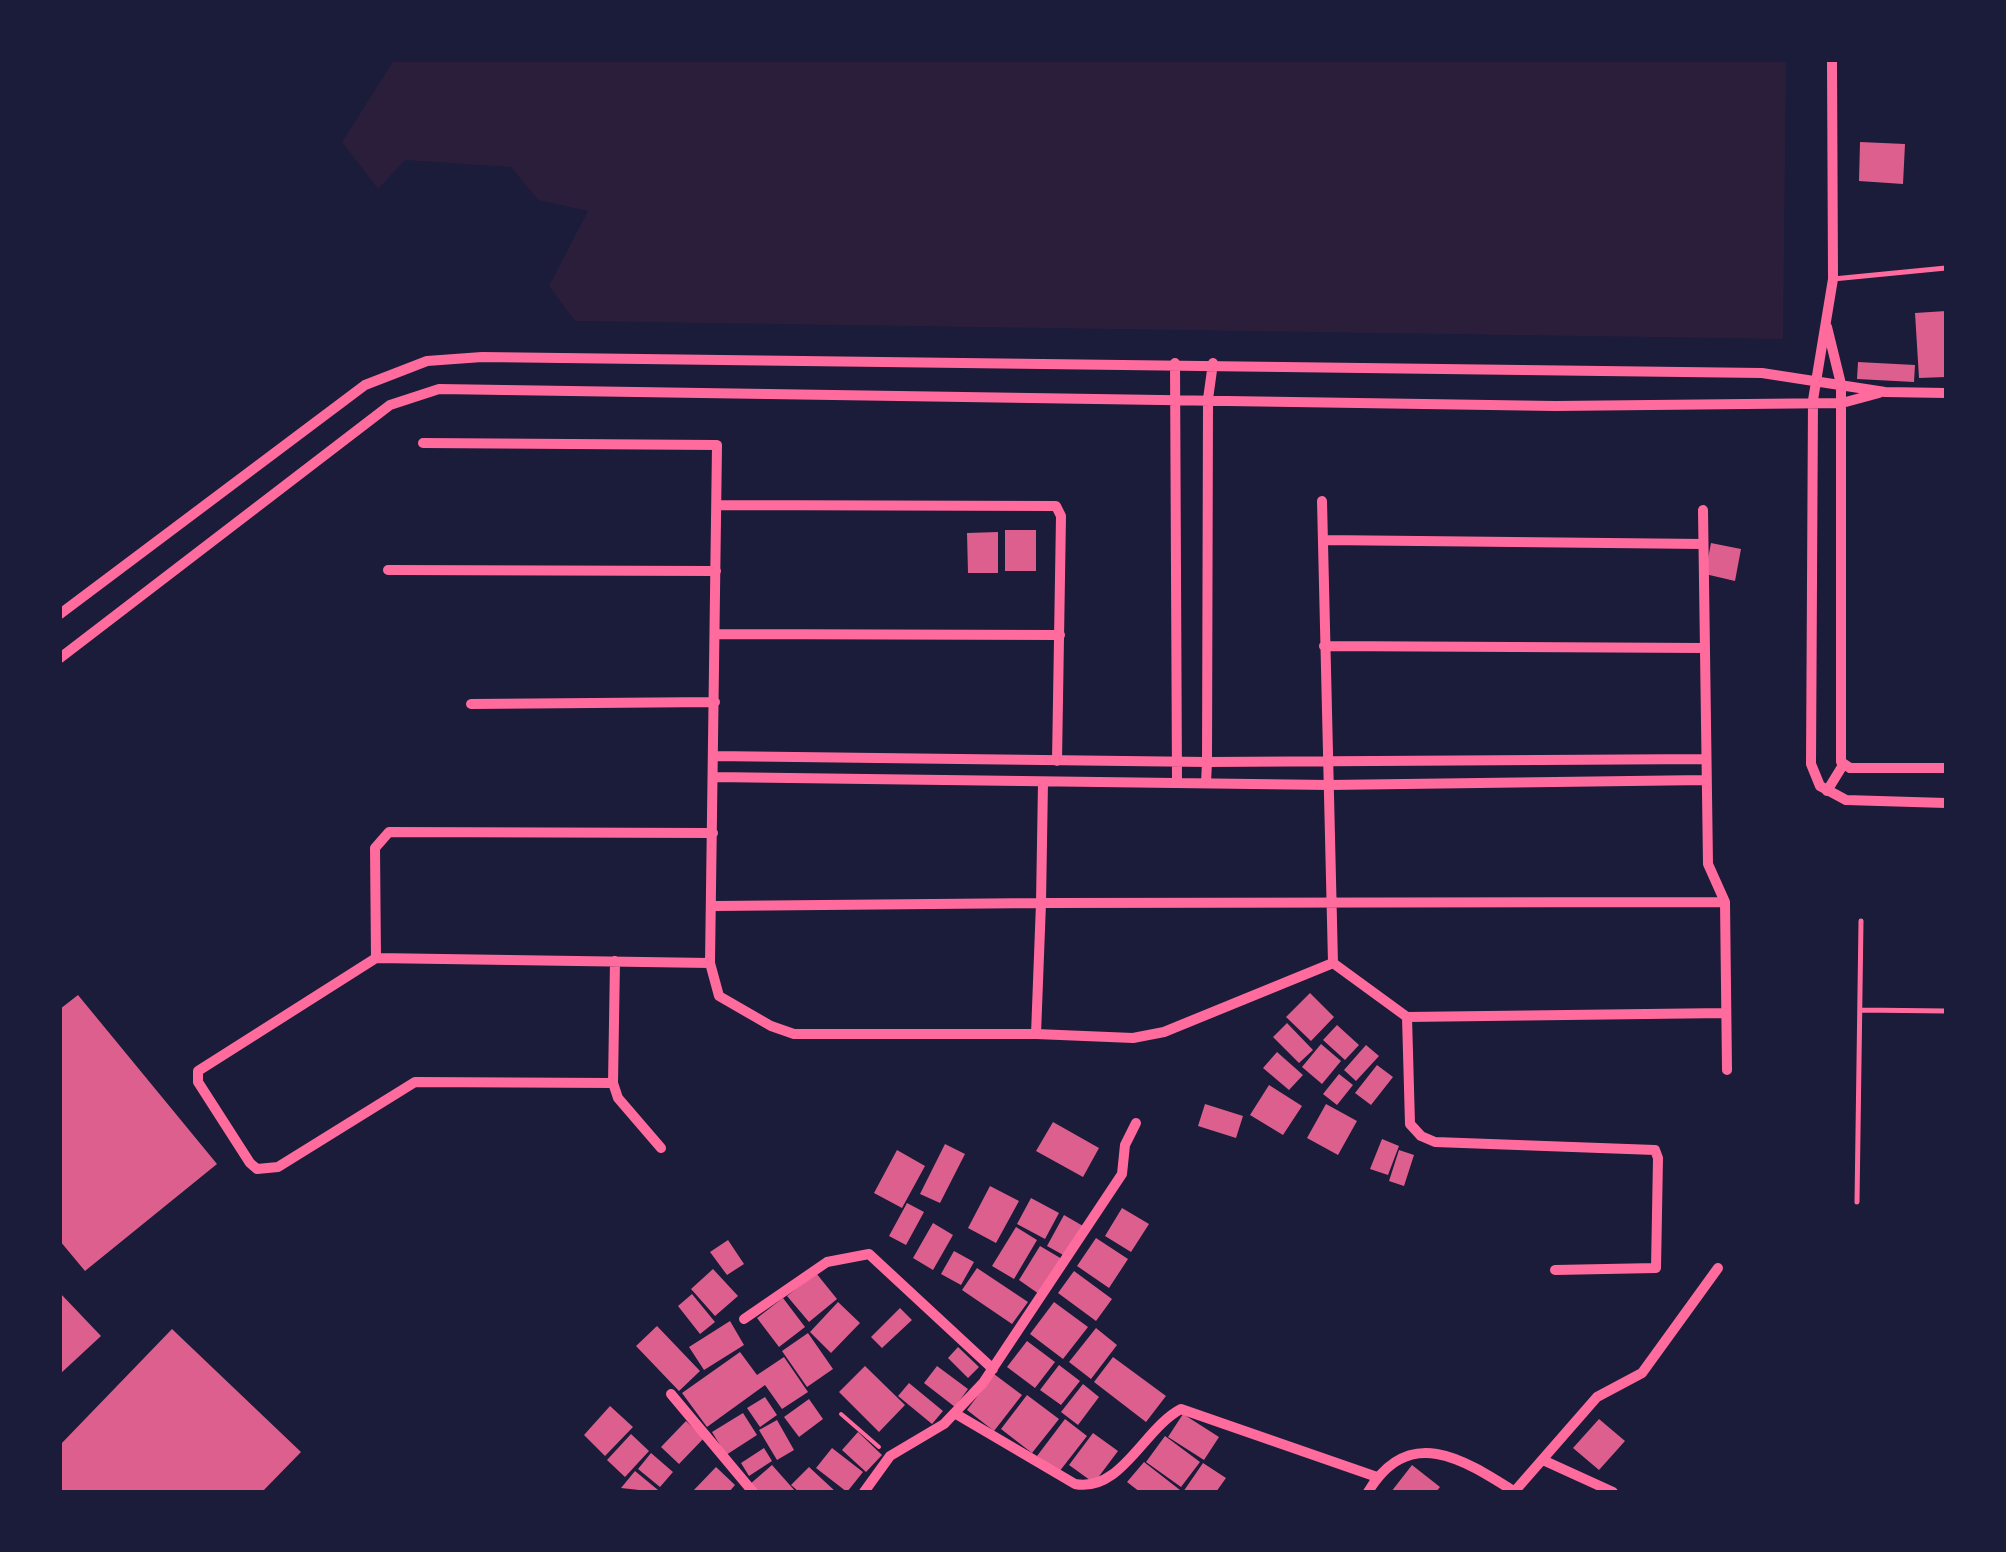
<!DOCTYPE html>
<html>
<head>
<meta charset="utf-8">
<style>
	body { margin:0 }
	#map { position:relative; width:2006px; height:1552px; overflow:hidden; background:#1b1b3a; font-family:"Fira Sans Condensed",sans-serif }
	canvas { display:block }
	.frame { position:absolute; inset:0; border:62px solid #1b1b3a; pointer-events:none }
</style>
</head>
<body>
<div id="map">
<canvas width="2006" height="1552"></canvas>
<div class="frame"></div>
</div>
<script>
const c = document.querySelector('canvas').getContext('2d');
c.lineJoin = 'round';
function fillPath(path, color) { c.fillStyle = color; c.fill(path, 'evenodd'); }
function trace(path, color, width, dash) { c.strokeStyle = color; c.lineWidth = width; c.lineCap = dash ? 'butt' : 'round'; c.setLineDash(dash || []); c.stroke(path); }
const green = new Path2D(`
	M 394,60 L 1786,60 L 1783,339 L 575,321 L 549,286 L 588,211 L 538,200 L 511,167 L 405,160 L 378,189 L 342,142 Z`);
const building = new Path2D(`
	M 1860,142 L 1905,144 L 1903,184 L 1859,181 Z
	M 1946,311 L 1946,377 L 1919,378 L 1915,313 Z
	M 1858,362 L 1915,365 L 1914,382 L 1857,379 Z
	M 1005,530 L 1036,530 L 1036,571 L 1005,571 Z
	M 998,532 L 998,573 L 968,573 L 967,533 Z
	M 1711,543 L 1741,549 L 1735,581 L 1705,574 Z
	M 1310,993 L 1334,1017 L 1311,1041 L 1286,1017 Z
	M 78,995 L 217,1164 L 85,1271 L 60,1241 L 60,1009 Z
	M 1287,1023 L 1313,1050 L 1299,1063 L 1273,1037 Z
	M 1337,1025 L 1359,1045 L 1345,1060 L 1323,1040 Z
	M 1321,1044 L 1341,1061 L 1322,1084 L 1302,1067 Z
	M 1366,1045 L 1379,1056 L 1356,1081 L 1344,1070 Z
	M 1277,1052 L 1303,1075 L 1289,1090 L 1263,1068 Z
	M 1377,1065 L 1393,1077 L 1371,1105 L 1355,1093 Z
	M 1339,1074 L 1353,1085 L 1337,1105 L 1323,1094 Z
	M 1269,1085 L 1302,1106 L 1283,1135 L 1250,1115 Z
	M 1205,1104 L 1243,1116 L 1236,1138 L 1198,1126 Z
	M 1326,1104 L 1357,1121 L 1338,1155 L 1307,1138 Z
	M 1053,1122 L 1099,1148 L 1083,1177 L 1036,1151 Z
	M 1382,1139 L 1399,1146 L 1388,1175 L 1370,1169 Z
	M 945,1144 L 965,1154 L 940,1203 L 920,1194 Z
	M 897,1150 L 925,1166 L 902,1208 L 874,1193 Z
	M 1399,1150 L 1414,1155 L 1404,1186 L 1389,1181 Z
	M 990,1186 L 1019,1201 L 996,1243 L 968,1228 Z
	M 1031,1198 L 1059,1213 L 1045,1239 L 1017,1224 Z
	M 907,1203 L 924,1212 L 906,1245 L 889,1236 Z
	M 1122,1208 L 1149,1224 L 1131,1252 L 1105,1236 Z
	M 1064,1215 L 1083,1226 L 1065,1256 L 1047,1246 Z
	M 933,1223 L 953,1235 L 933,1270 L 913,1258 Z
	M 1016,1227 L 1037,1240 L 1014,1279 L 992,1266 Z
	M 1096,1238 L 1128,1259 L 1109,1288 L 1077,1266 Z
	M 728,1240 L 744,1264 L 727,1275 L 710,1252 Z
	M 1040,1246 L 1062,1259 L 1039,1294 L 1019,1280 Z
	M 954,1251 L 974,1262 L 961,1285 L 941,1274 Z
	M 977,1268 L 1028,1302 L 1012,1324 L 962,1290 Z
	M 713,1269 L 738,1296 L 715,1316 L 691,1289 Z
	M 1074,1271 L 1112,1299 L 1096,1321 L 1058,1293 Z
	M 816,1273 L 837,1299 L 809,1322 L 787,1296 Z
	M 60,1293 L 101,1336 L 60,1374 Z
	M 692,1294 L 715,1322 L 700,1334 L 678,1306 Z
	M 783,1298 L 805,1327 L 779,1347 L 757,1318 Z
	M 838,1302 L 860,1323 L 831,1353 L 810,1332 Z
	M 1054,1302 L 1088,1327 L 1063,1359 L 1030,1334 Z
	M 900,1308 L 912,1320 L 882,1348 L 871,1337 Z
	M 730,1321 L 744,1345 L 704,1370 L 689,1347 Z
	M 657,1326 L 700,1371 L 679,1391 L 636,1346 Z
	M 1096,1328 L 1117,1345 L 1091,1379 L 1069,1362 Z
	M 172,1329 L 301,1452 L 262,1492 L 60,1492 L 60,1445 Z
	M 808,1333 L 833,1369 L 807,1387 L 782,1351 Z
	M 1027,1341 L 1055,1362 L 1035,1388 L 1007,1367 Z
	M 958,1347 L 979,1367 L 968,1378 L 948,1358 Z
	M 740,1352 L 757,1375 L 784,1357 L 808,1392 L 782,1409 L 765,1385 L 707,1427 L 682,1393 Z
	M 1113,1357 L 1166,1396 L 1146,1422 L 1094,1382 Z
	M 1059,1365 L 1080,1381 L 1061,1405 L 1040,1390 Z
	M 865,1366 L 905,1405 L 879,1432 L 839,1392 Z
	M 937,1366 L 968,1389 L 955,1407 L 924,1383 Z
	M 994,1374 L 1022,1395 L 994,1431 L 967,1410 Z
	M 909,1383 L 943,1411 L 932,1424 L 898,1396 Z
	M 1083,1384 L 1099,1397 L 1078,1425 L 1061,1412 Z
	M 1027,1395 L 1059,1419 L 1032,1453 L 1001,1429 Z
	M 765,1397 L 777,1415 L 760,1427 L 747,1408 Z
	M 809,1399 L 823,1419 L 799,1437 L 784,1417 Z
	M 610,1406 L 633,1427 L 605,1456 L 584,1435 Z
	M 743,1413 L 757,1435 L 726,1455 L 712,1432 Z
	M 1183,1414 L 1219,1437 L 1204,1460 L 1168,1437 Z
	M 1065,1419 L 1087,1436 L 1059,1472 L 1037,1456 Z
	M 1599,1419 L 1625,1441 L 1599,1470 L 1573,1448 Z
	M 777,1420 L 794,1450 L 777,1460 L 759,1430 Z
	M 686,1421 L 704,1438 L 679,1464 L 661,1447 Z
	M 858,1432 L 882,1455 L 866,1472 L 842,1450 Z
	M 1093,1433 L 1118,1451 L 1094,1483 L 1069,1465 Z
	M 631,1434 L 649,1451 L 625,1477 L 607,1460 Z
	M 1165,1436 L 1200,1462 L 1181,1487 L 1146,1462 Z
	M 764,1448 L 772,1461 L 749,1476 L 741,1463 Z
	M 832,1448 L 863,1472 L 847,1492 L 816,1468 Z
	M 651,1453 L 673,1472 L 660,1487 L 638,1469 Z
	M 1144,1462 L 1180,1490 L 1178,1492 L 1140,1492 L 1127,1482 Z
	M 1203,1463 L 1226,1478 L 1216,1492 L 1183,1492 Z
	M 772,1465 L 796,1492 L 755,1492 L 749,1485 Z
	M 1412,1465 L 1440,1487 L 1436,1492 L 1391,1492 Z
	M 716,1467 L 735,1485 L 729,1492 L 692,1492 Z
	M 809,1467 L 836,1492 L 799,1492 L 791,1485 Z
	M 635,1471 L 658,1490 L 657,1492 L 621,1488 Z`);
const path = new Path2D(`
	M 841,1414 L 879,1447`);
const service = new Path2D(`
	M 1833,279 L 1946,268
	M 1860,1010 L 1946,1011
	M 1857,1202 L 1861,921`);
const minor = new Path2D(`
	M 1832,60 L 1833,279 L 1813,400 L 1811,764 L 1820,786 L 1846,800 L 1946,803
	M 1827,327 L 1841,384 L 1841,762 L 1850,768 L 1946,768
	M 1175,363 L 1177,782
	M 1213,363 L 1208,399 L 1207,762 L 1706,759
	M 423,443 L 717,445 L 710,963 L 719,996 L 771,1026 L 794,1034 L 1036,1034
	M 1322,501 L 1333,963 L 1407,1017 L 1726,1013
	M 717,505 L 1056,506 L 1061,516 L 1057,761
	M 1703,510 L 1708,864 L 1725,902 L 1727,1070
	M 1324,540 L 1703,544
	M 388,570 L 716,571
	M 60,614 L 365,385 L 427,361 L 482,357 L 1762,373 L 1885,392 L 1946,393
	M 716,634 L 1060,635
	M 1324,646 L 1705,648
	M 60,658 L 390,405 L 439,389 L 1555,406 L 1842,403 L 1879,393
	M 471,704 L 715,702
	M 713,756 L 1207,762 L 1206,783
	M 713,777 L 1329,785 L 1705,780
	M 1043,782 L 1041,903 L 1725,902
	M 1827,791 L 1843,765
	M 714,906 L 1041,903 L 1036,1034 L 1133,1038 L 1164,1032 L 1333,963
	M 376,958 L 375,848 L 389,832 L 713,833
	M 615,961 L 613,1083 L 618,1098 L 661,1148
	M 1407,1017 L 1410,1124 L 1421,1136 L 1435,1142 L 1655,1150 L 1658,1158 L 1656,1268 L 1555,1270
	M 613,1083 L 415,1082 L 278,1167 L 257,1169 L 250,1163 L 198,1082 L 198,1071 L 376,958 L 710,963
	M 744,1319 L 827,1262 L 869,1254 L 993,1369
	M 671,1394 L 753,1492
	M 956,1414 L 1075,1484 C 1121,1493 1144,1428 1181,1409 L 1377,1477
	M 1545,1461 L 1613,1492
	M 864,1492 L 890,1456 L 944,1424 L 983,1383 L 1122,1174 L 1125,1145 L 1136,1123
	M 1368,1492 C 1409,1424 1463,1459 1515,1492
	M 1514,1492 L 1597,1397 L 1642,1373 L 1718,1268`);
fillPath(green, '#2a1e3b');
fillPath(building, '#dd5f8e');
trace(path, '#ff6b9d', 4);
trace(service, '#ff6b9d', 5);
trace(minor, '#ff6b9d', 10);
</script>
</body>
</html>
